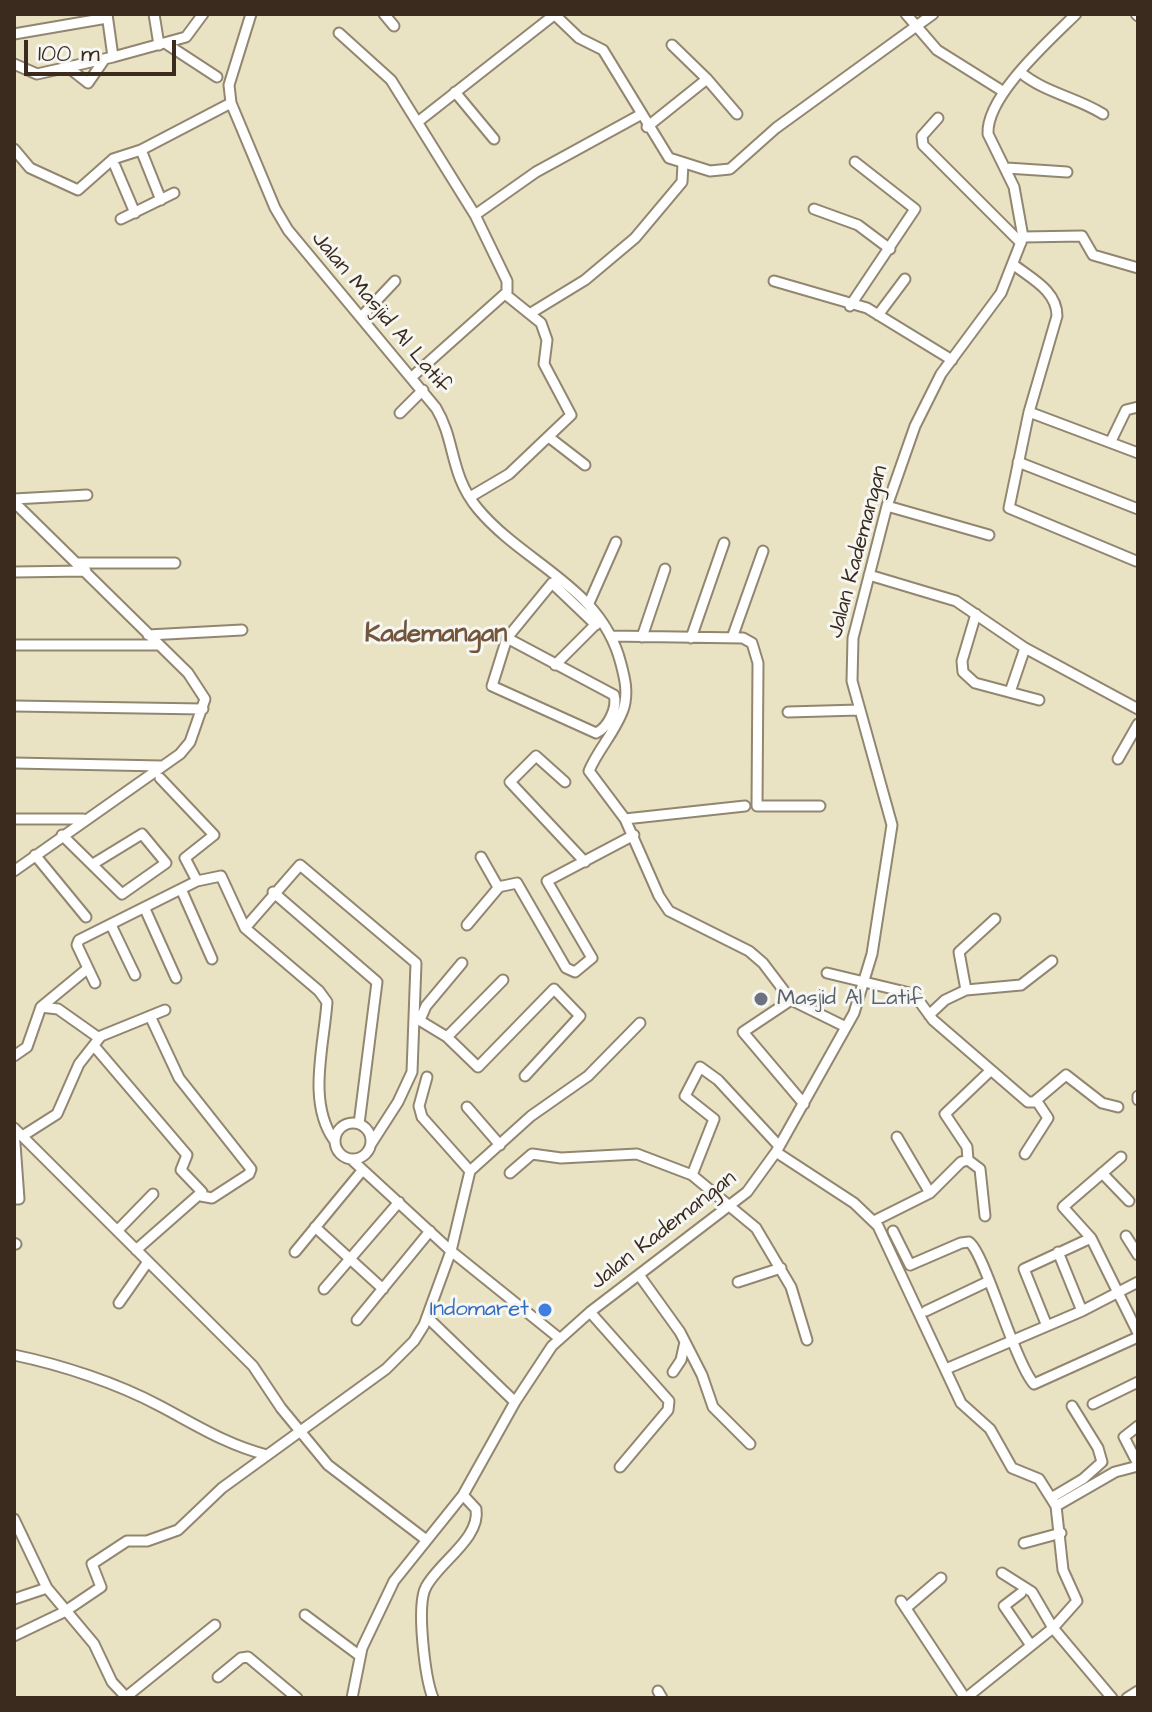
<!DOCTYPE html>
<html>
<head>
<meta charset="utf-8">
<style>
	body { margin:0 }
	#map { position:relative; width:1152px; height:1712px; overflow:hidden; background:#e9e3c4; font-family:"Architects Daughter",sans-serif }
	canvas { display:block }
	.frame { position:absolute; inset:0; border:16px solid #3b2a1e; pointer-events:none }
	.scale { position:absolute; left:24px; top:40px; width:152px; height:36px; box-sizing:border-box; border:4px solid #3b2a1e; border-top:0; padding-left:10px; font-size:24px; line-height:28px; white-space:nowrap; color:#3b2a1e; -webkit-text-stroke:6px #f6f6f2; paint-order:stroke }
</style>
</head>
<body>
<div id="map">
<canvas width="1152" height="1712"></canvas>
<div class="frame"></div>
<div class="scale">100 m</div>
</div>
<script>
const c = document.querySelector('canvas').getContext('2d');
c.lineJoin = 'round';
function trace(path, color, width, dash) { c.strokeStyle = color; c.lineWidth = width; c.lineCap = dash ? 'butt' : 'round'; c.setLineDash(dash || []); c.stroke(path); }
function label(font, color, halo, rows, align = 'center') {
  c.font = font + ' "Architects Daughter",sans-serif'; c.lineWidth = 6; c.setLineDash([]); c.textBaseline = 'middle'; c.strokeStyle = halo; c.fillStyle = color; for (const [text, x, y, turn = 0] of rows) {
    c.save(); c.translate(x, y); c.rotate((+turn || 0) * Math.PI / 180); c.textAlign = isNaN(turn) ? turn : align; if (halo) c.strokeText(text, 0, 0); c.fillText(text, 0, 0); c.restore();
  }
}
const minor = new Path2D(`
	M 107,14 L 113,57
	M 154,14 L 159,45
	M 251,14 L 229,85 L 231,103 L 275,208 L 288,230 L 436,408 C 456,441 449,474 478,509 C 525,565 602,587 621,664 C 625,679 628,692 624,707 C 617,730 598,749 589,771 L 625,819 L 659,896 L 669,911 L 749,951 L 763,963 L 791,1000 L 846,1027
	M 384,14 L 394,26
	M 554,14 L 579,38 L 603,50 L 669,158 L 710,171 L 730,169 L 776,128 L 933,14
	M 906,14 L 937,50 L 1004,92
	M 1136,14 L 1138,16
	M 339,33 L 391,80 L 475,215
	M 14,34 L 107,18
	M 165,43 L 217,77
	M 14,64 L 37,74 L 113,57 L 186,37 L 203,14
	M 69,68 L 88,83 L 104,60
	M 1020,72 C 1045,93 1076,97 1103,114
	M 707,79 L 737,114
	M 455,92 L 494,139
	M 938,118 L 922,136 L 923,145 L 1021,243
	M 419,121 L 554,15
	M 647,127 L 707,79 L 672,45
	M 14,149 L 30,168 L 78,190 L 113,159 L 141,150 L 231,103
	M 141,150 L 161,200
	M 115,166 L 135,213
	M 1007,168 L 1067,172
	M 814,209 L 858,225 L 890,249
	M 121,219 L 174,193
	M 1023,237 L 1082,236 L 1093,255 L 1138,268
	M 1014,265 C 1032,279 1057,291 1057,316 L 1029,412 L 1009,508 L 1136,561
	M 774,281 L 867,308 L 952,360
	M 850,306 L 915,209 L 855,162
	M 531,313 L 585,280 L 635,238 L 682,182 L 683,164
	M 878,315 L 905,279
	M 362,316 L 395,281
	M 413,376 L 507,292 L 507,281 L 475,215 L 536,172 L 640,115
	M 1029,412 L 1138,453
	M 400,413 L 423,390
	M 550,438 L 585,465
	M 1111,441 L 1126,410 L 1138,407
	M 1018,462 L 1138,509
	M 470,497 L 509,474 L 571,415 L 544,364 L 547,340 L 541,323 L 505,294
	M 14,499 L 87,495
	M 14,502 L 188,673 L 205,699 L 190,742 L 180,754 L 14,871
	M 887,506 L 989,535
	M 77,563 L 175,563
	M 14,572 L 86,571
	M 869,575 L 956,601 L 1025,648 L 1138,709
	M 589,603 L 616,542
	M 976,614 L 962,661 L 963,672 L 975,683 L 1039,700
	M 148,635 L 242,630
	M 611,636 L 743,638 L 752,643 L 758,663 L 757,806 L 820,806
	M 642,637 L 665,569
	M 507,638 L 614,695 C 618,707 608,728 596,733 L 492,686 L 507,638 L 552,583 L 596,625
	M 691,638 L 724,543
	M 732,638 L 763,551
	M 14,645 L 159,645
	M 555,665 L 599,621
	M 1010,692 L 1025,648
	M 14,706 L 203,709
	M 788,712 L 859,710
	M 1118,759 L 1138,724
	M 14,763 L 162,766
	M 160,778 L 214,835 L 185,858 L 197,881
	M 565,782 L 536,756 L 510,782 L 585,862
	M 14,819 L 83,819
	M 625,819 L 745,806
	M 62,835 L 122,894 L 166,863 L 142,834 L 93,864
	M 35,855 L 86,917
	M 481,857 L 498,887 L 517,883 L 566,968 L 575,972 L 592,958 L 547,881 L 634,835
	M 181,889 L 212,959
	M 273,892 L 377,982 L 359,1124
	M 145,909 L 176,978
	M 111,925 L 135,975
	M 467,925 L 499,887
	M 245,928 L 300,865 L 416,963 L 412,1072 L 398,1102 L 371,1144
	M 827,973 L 914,994 L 933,1020 L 1028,1102 L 1034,1102 L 1066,1075 L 1102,1103 L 1118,1107
	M 95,983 L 77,945 L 79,940 L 197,881 L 221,876 L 245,928 L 319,991 L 327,1002 C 324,1046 307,1102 334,1140
	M 966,990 L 1021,985 L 1052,961
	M 791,1000 L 743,1032 L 804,1104
	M 41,1007 L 58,1009 L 99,1038
	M 929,1015 L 945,1000 L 966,990 L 959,952 L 995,919
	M 150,1016 L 179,1078 L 251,1169 L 249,1174 L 212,1198 L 201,1196
	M 414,1017 L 447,1037 L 478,1067 L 554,989 L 580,1016 L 525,1076
	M 420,1020 L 426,1006 L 462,963
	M 447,1037 L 503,980
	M 95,1047 L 187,1155 L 181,1170 L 202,1192 L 136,1250
	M 14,1056 L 27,1047 L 41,1007 L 87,969
	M 427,1077 L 419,1106 L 422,1117 L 470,1171
	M 1138,1096 L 1138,1100
	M 467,1107 L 500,1145
	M335 1141a18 18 0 1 1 36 0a18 18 0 1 1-36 0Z
	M 14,1128 L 253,1366 L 281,1408 L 328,1465 L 425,1539
	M 14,1130 L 19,1199 L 14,1199
	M 24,1135 L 57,1114 L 79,1064 L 101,1036 L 165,1010
	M 897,1137 L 930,1193
	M 776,1152 L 854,1203 L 878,1226 L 961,1403 L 990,1429 L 1012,1468 L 1039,1479 L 1056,1506 L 1063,1570 L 1077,1601 L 1053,1628 L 966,1698
	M 1025,1154 L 1048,1118 L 1036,1100
	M 351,1159 L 451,1251 L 559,1338
	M 968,1160 L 967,1147 L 945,1114 L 989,1072
	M 510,1173 L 532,1154 L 561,1158 L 637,1154 L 692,1175 L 756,1228 L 791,1287 L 807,1340
	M 1102,1173 L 1129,1201
	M 692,1175 L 714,1119 L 685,1096 L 700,1067 L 718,1080 L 779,1146
	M 874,1221 L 930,1193 L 961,1162 L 968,1160 L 980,1169 L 985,1216
	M 315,1227 L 383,1289
	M 119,1229 L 153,1194
	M 893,1231 L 910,1265 L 961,1243 L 969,1242 C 984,1251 1014,1361 1034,1384 L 1138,1337
	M 1126,1236 L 1138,1255
	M 1091,1238 L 1063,1207 L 1121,1157
	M 14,1243 L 16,1244
	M 295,1252 L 361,1172
	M 1058,1252 L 1082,1311
	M 639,1275 L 680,1332 L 702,1375 L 713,1407 L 750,1444
	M 738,1282 L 781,1268
	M 324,1289 L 399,1202
	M 119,1303 L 147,1263
	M 926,1311 L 987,1282
	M 590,1312 L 669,1401 L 668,1410 L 620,1467
	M 427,1317 L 515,1402
	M 357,1320 L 430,1231
	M 1047,1326 L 1024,1269 L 1091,1238 L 1138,1333
	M 14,1355 C 62,1365 117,1383 160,1406 C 196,1425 227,1445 267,1455
	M 946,1369 L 1082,1311 L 1138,1282
	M 673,1372 L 681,1360 L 685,1342
	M 1093,1404 L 1138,1382
	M 1138,1426 L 1124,1437 L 1138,1464
	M 1051,1498 L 1083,1479 L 1102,1462 L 1098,1448 L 1072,1406
	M 1056,1506 L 1115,1472 L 1138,1466
	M 14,1519 L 47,1588 L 94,1644 L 112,1682 L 127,1698
	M 1024,1543 L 1061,1533
	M 1002,1573 L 1032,1592 L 1053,1628 L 1112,1698
	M 1021,1593 L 1004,1606 L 1030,1644
	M 14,1599 L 47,1588
	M 901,1601 L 965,1698
	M 906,1608 L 941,1578
	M 305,1615 L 360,1656
	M 14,1636 L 64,1612 L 101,1587 L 92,1564 L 127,1541 L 147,1541 L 178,1530 L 222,1488 L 386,1369 L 414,1341 L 424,1325 L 451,1251 L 470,1171 L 531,1116 L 588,1076 L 640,1023
	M 218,1677 L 241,1658 L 248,1657 L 297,1698
	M 658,1691 L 662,1698
	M 126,1697 L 215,1625
	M 352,1698 L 362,1648 L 394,1581 L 463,1495 L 515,1402 L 552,1346 L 590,1312 L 747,1192 L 776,1152 L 854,1013 L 872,954 L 892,825 L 852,681 L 853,638 L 887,506 L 915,426 L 941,374 L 1001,293 L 1023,237 L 1014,187 L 988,134 C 986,96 1050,40 1076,14
	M 433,1698 C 425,1678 416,1605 426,1587 C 438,1563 481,1538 476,1509 L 463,1495
	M 1127,1698 L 1138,1691`);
const markers = [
	[761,999,8,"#6b7280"],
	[545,1310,8,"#3f7fe0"]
];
const streetNames = [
	["Jalan Masjid Al Latif",380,313,50],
	["Jalan Kademangan",859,552,-75],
	["Jalan Kademangan",664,1231,-38]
];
const worshipNames = [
	["Masjid Al Latif",777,999]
];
const shopNames = [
	["Indomaret",529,1310]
];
const quarterNames = [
	["Kademangan",436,636]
];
trace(minor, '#928671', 13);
trace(minor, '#fff', 9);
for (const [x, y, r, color] of markers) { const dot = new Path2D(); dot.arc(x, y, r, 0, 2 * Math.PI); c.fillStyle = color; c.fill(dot); trace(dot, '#f6f6f2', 3); }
label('22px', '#3b2a1e', '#f6f6f2', streetNames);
label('22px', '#5b616d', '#f6f6f2', worshipNames, 'left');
label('22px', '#366cbe', '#f6f6f2', shopNames, 'right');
label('bold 26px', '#73553c', '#f6f6f2', quarterNames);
</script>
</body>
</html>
